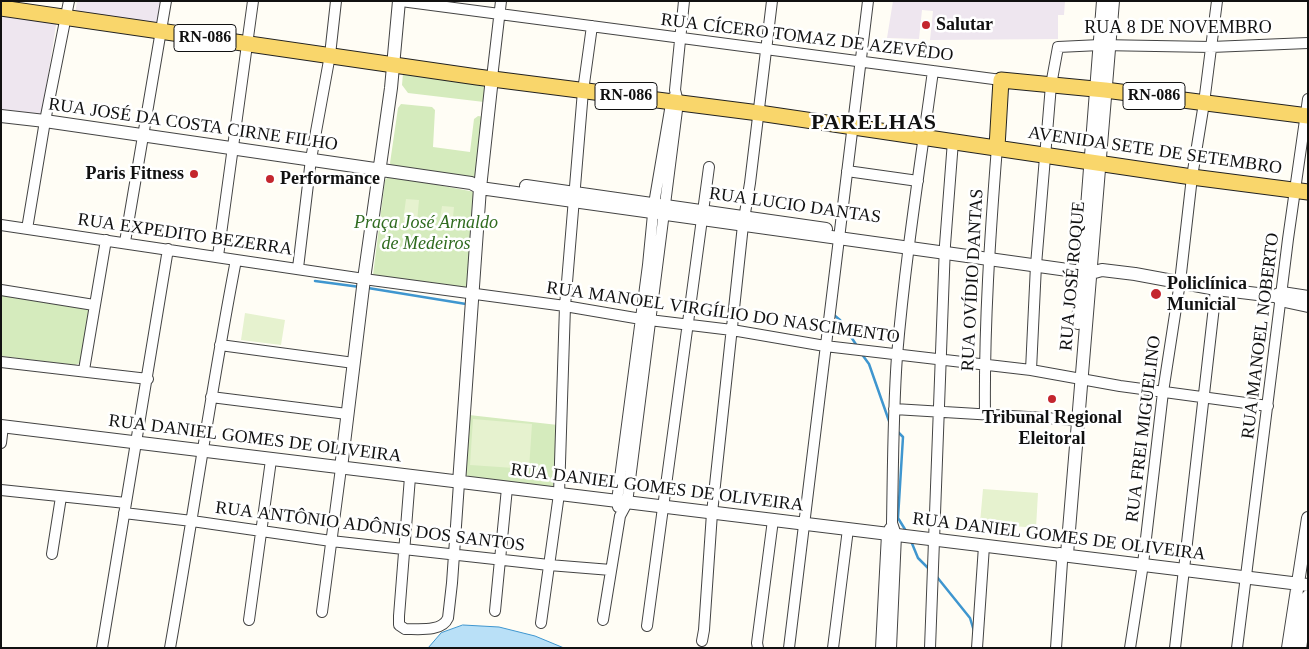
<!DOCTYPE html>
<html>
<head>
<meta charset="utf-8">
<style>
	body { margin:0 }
	#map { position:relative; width:1309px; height:649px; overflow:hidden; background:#fffdf5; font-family:Georgia,serif }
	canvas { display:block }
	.frame { position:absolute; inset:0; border:2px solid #111; pointer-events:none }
</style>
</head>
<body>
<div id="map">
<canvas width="1309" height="649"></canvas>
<div class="frame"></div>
</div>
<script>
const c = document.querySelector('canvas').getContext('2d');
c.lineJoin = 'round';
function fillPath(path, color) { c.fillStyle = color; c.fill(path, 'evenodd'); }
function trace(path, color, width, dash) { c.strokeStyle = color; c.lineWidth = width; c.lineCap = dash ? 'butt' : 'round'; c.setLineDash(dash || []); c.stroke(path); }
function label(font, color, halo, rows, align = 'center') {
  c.font = font + ' Georgia,serif'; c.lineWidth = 5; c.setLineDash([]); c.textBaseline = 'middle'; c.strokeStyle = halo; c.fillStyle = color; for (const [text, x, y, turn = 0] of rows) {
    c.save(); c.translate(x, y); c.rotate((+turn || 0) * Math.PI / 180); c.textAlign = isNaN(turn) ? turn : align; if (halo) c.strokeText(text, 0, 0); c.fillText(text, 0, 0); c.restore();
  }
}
const industrial = new Path2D(`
	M 77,1 L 163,1 L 160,26 L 75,14 Z
	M 893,1 L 1065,1 L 1064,15 L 1058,15 L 1058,39 L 930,40 L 933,11 L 922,10 L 919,39 L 887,38 Z
	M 1,12 L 57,19 L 42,114 L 1,109 Z`);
const green = new Path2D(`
	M 403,73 L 488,83 L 484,102 L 408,93 L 402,85 Z
	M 401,104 L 432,107 L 435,110 L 433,147 L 470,152 L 474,119 L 478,116 L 485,117 L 477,178 L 391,166 L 390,163 L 398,108 Z
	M 388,177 L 395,177 L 475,192 L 468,291 L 377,279 L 373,275 L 385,180 Z
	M 1,294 L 89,307 L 92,310 L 83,362 L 75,365 L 1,356 Z
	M 469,415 L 558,425 L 553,489 L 469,480 L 466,475 Z`);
const pitch = new Path2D(`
	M 406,199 L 419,200 L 417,222 L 403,221 Z
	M 442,206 L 454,207 L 452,227 L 439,226 Z
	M 245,313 L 285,320 L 281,345 L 241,340 Z
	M 473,419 L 532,424 L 529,469 L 470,465 Z
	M 983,489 L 1038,493 L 1036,528 L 980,523 Z`);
const water = new Path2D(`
	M 463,625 L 499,627 L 535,636 L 564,648 L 428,648 L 441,633 Z`);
const stream = new Path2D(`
	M 315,281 L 360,287
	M 368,288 L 466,304
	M 834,315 L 840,320 L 857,346
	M 861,353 L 869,364 L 889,421
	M 897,431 L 903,437 L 898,518 L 906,531
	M 911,541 L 918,558 L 929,569
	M 937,577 L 970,618 L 974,631`);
const minor = new Path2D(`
	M 401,1 L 1001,80
	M 492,78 L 501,1
	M 847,171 L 918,181
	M 1,225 L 364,279 L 565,306 L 641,319 L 732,330 L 825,346 L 1031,370 L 1120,386 L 1268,406
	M 27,229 L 45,121 L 69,1
	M 125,242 L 166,1
	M 218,256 L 253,1
	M 298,268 L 311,159 L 330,55 L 336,1
	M 1,290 L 94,305
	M 220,345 L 354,363
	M 1,362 L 148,379
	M 84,370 L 106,240
	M 1031,370 L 1036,265 L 1051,85 L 1058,47 L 1100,45 L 1211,47 L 1308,43
	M 211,397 L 347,414
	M 894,409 L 1078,420
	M 985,414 C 984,325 990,236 997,147
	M 1,443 L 3,426
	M 410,477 L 399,616 L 399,625 L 405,629 C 419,629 442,632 448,618 L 452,583 L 459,483
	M 1,490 L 126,503
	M 618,507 L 617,501 L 648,265 L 654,204 L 672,98
	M 124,513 L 192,521 L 331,541 L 549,565 L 611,570
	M 52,554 L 61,497
	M 495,611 L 507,488
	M 322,612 L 341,468
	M 249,620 L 271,460
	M 603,620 L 620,516 L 627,503 L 678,102 L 675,90 L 684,1
	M 541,623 L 559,494 L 565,306 L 583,91 L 592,26
	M 647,626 L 709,167
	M 702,641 L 704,630 L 712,513 L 743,225 L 750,183 L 772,1
	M 102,648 L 168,249
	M 170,648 C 193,518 211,389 236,260
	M 758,648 L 757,643 L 773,520
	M 789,648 L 868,1
	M 833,648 L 848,529
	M 881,648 L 887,534 L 890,528
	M 891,648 L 896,535 L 892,523 C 893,467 893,412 897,356 C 905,261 920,166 933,71
	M 930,648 L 945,245 L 953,141
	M 977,648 L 984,546
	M 1056,648 L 1062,562 L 1060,553
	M 1130,648 L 1143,564 L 1163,392 L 1180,282 L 1192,177 L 1204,103 L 1217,1
	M 1175,648 L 1216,289
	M 1237,648 L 1288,239 L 1308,99`);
const tertiary = new Path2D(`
	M 1,116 L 45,121 L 471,183 L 480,188 L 1082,272 L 1091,273 L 1102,270 L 1135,274 L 1216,289 L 1274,296 L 1282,293 L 1308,297
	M 526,186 L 826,229
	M 1280,300 L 1308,306
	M 1078,323 L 1103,1
	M 1,426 L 1308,585
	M 341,468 L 364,279 L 391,88 L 399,1
	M 459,483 L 480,188 L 492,78
	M 1067,554 L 1113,1
	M 1288,648 L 1308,518
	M 1300,648 L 1308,596`);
const primary = new Path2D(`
	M 1,8 L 477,77 L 759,113 L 1192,177 L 1308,192
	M 997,147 L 1001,80 L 1105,90 L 1308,116`);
const markers = [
	[926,25,5,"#c4262e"],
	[194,174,5,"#c4262e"],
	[270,179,5,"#c4262e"],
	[1156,294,6,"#c4262e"],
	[1052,399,5,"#c4262e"]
];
const shields = [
	[205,38,62],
	[626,96,62],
	[1154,96,62]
];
const shieldNames = [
	["RN-086",205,38],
	["RN-086",626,96],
	["RN-086",1154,96]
];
const poiNames = [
	["Salutar",936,25],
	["Paris Fitness",184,174,"right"],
	["Performance",280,179],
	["Policlínica",1167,284],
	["Municial",1167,305],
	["Tribunal Regional",1052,418,"center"],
	["Eleitoral",1052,439,"center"]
];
const streetNames = [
	["RUA 8 DE NOVEMBRO",1178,28],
	["RUA CÍCERO TOMAZ DE AZEVÊDO",807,38,7],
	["RUA JOSÉ DA COSTA CIRNE FILHO",193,125,8],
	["AVENIDA SETE DE SETEMBRO",1155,151,8],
	["RUA LUCIO DANTAS",795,206,8],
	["RUA EXPEDITO BEZERRA",185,235,8],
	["RUA JOSÉ ROQUE",1073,276,-85],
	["RUA OVÍDIO DANTAS",973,280,-87],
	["RUA MANOEL VIRGÍLIO DO NASCIMENTO",723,313,8],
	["RUA MANOEL NOBERTO",1261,336,-83],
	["RUA FREI MIGUELINO",1144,429,-83],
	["RUA DANIEL GOMES DE OLIVEIRA",255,439,7],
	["RUA DANIEL GOMES DE OLIVEIRA",657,488,7],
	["RUA ANTÔNIO ADÔNIS DOS SANTOS",370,527,7],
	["RUA DANIEL GOMES DE OLIVEIRA",1059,537,7]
];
const parkNames = [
	["Praça José Arnaldo",426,223],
	["de Medeiros",426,244]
];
const districtNames = [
	["PARELHAS",874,123]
];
fillPath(industrial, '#eee6ef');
fillPath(green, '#d5ebbd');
fillPath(pitch, '#e6f2cf');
fillPath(water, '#b9e0f7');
trace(water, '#3f96cf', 1);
trace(stream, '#3f96cf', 2.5);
trace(minor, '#444', 12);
trace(tertiary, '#444', 14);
trace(primary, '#222', 17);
trace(minor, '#fff', 10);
trace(tertiary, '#fff', 12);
trace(primary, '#f9d66b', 15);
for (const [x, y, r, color] of markers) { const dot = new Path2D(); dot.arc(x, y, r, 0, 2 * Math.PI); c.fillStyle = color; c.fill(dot); trace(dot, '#fff', 2); }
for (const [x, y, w] of shields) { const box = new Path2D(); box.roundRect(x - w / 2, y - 13.5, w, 27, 4); c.fillStyle = '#fff'; c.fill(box); trace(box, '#111', 1); }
label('bold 16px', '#111', null, shieldNames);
label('bold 18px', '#111', '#fff', poiNames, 'left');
label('18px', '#111', '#fff', streetNames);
label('italic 18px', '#2f6b1f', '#fff', parkNames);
c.letterSpacing = '1px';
label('bold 22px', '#111', '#fff', districtNames);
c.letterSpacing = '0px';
</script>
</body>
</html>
